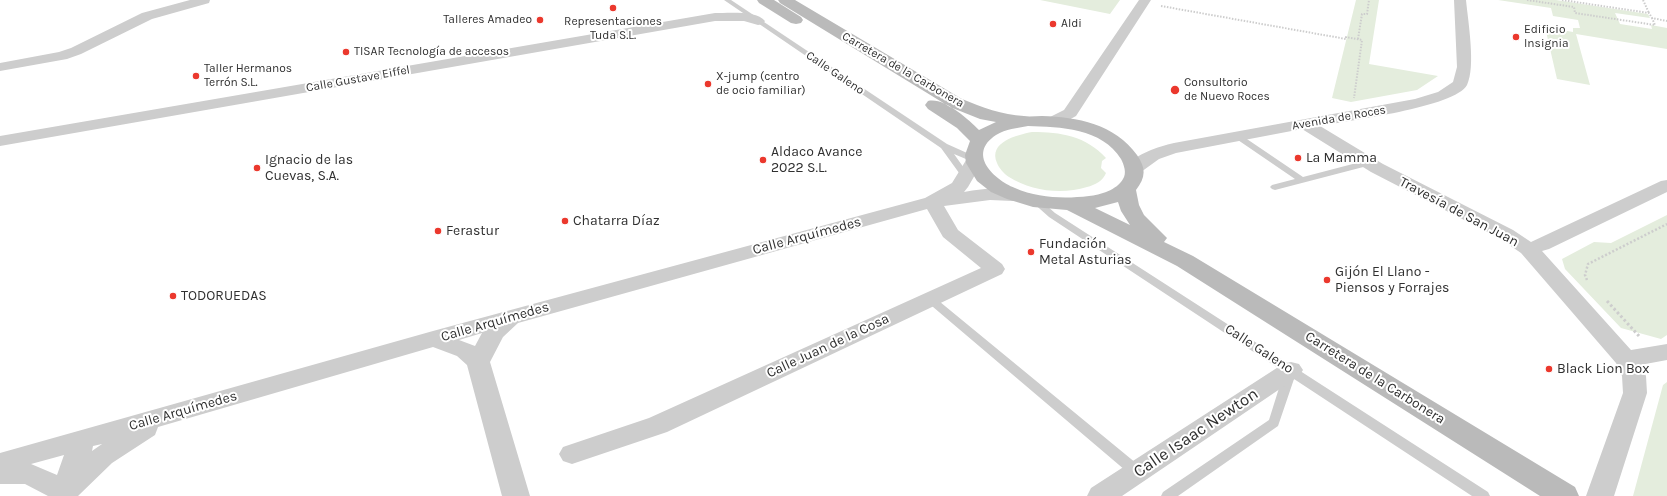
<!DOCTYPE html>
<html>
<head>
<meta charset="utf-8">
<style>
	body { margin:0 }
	canvas { display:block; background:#fff }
</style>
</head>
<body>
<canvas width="1667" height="496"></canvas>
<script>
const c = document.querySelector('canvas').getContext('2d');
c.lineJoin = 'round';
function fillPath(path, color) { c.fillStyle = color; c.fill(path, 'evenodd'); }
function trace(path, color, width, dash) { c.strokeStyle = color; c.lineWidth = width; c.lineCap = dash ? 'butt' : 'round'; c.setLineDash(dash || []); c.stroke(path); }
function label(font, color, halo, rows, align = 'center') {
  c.font = font + ' Karla,sans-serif'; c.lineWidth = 4; c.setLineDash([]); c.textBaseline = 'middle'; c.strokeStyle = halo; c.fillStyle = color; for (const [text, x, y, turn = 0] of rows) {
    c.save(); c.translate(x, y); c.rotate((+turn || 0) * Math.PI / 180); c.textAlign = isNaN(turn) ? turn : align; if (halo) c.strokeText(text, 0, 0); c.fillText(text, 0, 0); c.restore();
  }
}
const green = new Path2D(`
	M 1040,0 L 1120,0 L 1110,14 Z
	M 1356,0 L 1379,0 L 1369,64 L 1438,76 L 1417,90 L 1351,102 L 1332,98 Z
	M 1498,0 L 1556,0 L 1648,14 L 1650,18 L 1615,13 L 1620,24 L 1652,29 L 1651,25 L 1667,28 L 1667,49 L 1576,34 L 1590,85 L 1557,79 L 1545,27 L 1573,32 L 1573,28 L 1580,28 L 1578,20 L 1553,16 L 1551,8 Z
	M 1032,132 C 1061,132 1086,136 1106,158 L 1102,161 L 1101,168 L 1106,173 C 1103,181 1095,185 1087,187 C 1062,195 1031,191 1009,177 C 1004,174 999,168 997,163 C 988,142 1017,135 1032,132 Z
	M 1667,215 L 1667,335 L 1661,339 L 1621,328 L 1565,269 L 1562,259 L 1594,242 L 1611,243 Z
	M 1667,382 L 1667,496 L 1633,496 L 1663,385 Z`);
const pathFar2 = new Path2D(`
	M 1527,0 L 1574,7 L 1575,13 L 1655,25 L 1652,18
	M 1562,0 L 1649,13 L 1652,18 L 1667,21
	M 1643,0 L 1649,13
	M 1161,6 L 1346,39 L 1346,37 L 1362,40 L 1354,98
	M 1358,39 L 1362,14 L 1367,14 L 1369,0`);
const pathFar1 = new Path2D(`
	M 1587,280 L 1585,275 L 1588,264 L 1667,224`);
const path = new Path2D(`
	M 1607,301 L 1639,336`);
const lane = new Path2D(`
	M 724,0 L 731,0 L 947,144 L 976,157 L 977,159 L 973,162 L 954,154 L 969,175 L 968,177 L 962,177 L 941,148 Z
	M 1238,133 L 1303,177 L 1368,160 L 1372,163 L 1371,165 L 1275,190 L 1272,189 L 1270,187 L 1272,185 L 1295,179 L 1235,138 L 1234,136 Z
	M 1036,198 L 1039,199 L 1055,213 L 1488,492 L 1490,496 L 1472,496 L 1294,379 L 1278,426 L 1178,496 L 1161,496 L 1163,492 L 1269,420 L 1284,372 L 1049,217 L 1031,201 Z
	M 930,296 L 934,297 L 1142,468 L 1144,472 L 1142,476 L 1137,477 L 1132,476 L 926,301 L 925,299 L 926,297 Z`);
const street = new Path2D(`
	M 190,0 L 210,0 L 209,3 L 152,19 L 81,54 L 67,59 L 0,71 L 0,63 L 59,52 L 71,48 L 142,13 Z
	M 1139,0 L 1151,0 L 1076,116 C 1067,121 1059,127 1048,124 L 1046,121 L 1048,118 L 1064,110 Z
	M 1454,0 L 1466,0 C 1468,21 1476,67 1467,85 C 1456,107 1346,121 1320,126 L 1383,164 L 1513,230 L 1531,242 L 1661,181 L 1667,180 L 1667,192 L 1549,249 L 1542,251 L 1631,350 L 1667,344 L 1667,360 L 1640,365 L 1646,376 L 1647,393 L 1614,496 L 1586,496 L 1623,393 L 1622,376 L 1616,363 L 1521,253 L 1499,238 L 1371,172 L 1302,129 L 1176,153 L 1159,159 L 1141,172 L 1135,173 L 1129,172 L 1126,168 C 1136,153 1158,147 1174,143 L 1415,99 L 1438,92 L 1453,82 L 1457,67 Z
	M 715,13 C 727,13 757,10 765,21 L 763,24 L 758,25 L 744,21 L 715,21 L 0,146 L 0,136 Z
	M 974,156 L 980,157 L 983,161 L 968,187 L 964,192 C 982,189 1001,186 1020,191 L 1022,195 L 1020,199 L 1013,201 L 990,200 L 944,206 L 958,230 L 1002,264 L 1005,269 L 1002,274 L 667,432 L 572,464 L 563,461 L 559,454 L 563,447 L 649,418 L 981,268 L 943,237 L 927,209 L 518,323 L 503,337 L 490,362 L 530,496 L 502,496 L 467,365 L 457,356 L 433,347 L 158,427 L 155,435 L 112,463 L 78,496 L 48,496 L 25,484 L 0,484 L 0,453 L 433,331 L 925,198 L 952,183 L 968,157 ZM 482,333 L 475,346 L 459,340 ZM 102,444 L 92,451 L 93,446 ZM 64,455 L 57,475 L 31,464 Z
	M 1291,362 L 1299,364 L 1303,370 L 1299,376 L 1122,496 L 1087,496 L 1091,488 L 1283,364 Z`);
const secondary = new Path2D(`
	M 757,0 L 774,0 L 801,17 L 803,20 L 801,23 L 796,24 L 791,23 L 759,3 Z
	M 778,0 L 795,0 L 962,99 C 982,107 1002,115 1024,116 C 1029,117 1036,116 1042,116 C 1077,117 1115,124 1137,155 C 1146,168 1146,177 1136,190 L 1139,205 L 1144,215 L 1167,238 L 1164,242 L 1193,256 L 1575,487 L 1579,496 L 1540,496 L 1177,266 L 1067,210 L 1033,207 L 1007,199 L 991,192 L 977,181 L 966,163 L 965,155 L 970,141 L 957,128 L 928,109 L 925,105 L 928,101 C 944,97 968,119 979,130 L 996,122 L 980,119 L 950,107 L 780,3 ZM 1028,126 C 1060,127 1102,128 1121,159 C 1124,165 1127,173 1123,179 C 1117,190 1100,195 1089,196 C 1064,199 1038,198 1015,188 C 993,179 967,154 996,135 C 1006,129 1017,128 1028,126 ZM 1118,202 L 1121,211 L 1130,225 L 1095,208 Z`);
const markers = [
	[613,8,4,"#eb382d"],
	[540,20,4,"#eb382d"],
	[1053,24,4,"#eb382d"],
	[1516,37,4,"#eb382d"],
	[346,52,4,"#eb382d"],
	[196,76,4,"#eb382d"],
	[708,84,4,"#eb382d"],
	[1175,90,5,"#eb382d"],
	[1298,158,4,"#eb382d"],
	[763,160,4,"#eb382d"],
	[257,168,4,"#eb382d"],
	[565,221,4,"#eb382d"],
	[438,231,4,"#eb382d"],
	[1031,252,4,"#eb382d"],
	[1327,280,4,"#eb382d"],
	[173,296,4,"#eb382d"],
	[1549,369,4,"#eb382d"]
];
const farPoinames = [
	["Talleres Amadeo",532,20,"right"],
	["Representaciones",613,22,"center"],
	["Tuda S.L.",613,36,"center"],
	["Aldi",1061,24],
	["Edificio",1524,30],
	["Insignia",1524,44],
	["TISAR Tecnología de accesos",354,52],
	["Taller Hermanos",204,69],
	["Terrón S.L.",204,83],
	["X-jump (centro",716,77],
	["de ocio familiar)",716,91],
	["Consultorio",1184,83],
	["de Nuevo Roces",1184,97]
];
const farStreetnames = [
	["Carretera de la Carbonera",903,70,30],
	["Calle Galeno",835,73,34],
	["Calle Gustave Eiffel",358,79,-10],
	["Avenida de Roces",1339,118,-10]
];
const poiNames = [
	["Aldaco Avance",771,152],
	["2022 S.L.",771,168],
	["La Mamma",1306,158],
	["Ignacio de las",265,160],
	["Cuevas, S.A.",265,176],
	["Chatarra Díaz",573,221],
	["Ferastur",446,231],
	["Fundación",1039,244],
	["Metal Asturias",1039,260],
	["Gijón El Llano -",1335,272],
	["Piensos y Forrajes",1335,288],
	["TODORUEDAS",181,296],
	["Black Lion Box",1557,369]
];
const streetNames = [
	["Travesía de San Juan",1459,212,28],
	["Calle Arquímedes",807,236,-15],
	["Calle Arquímedes",495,322,-16],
	["Calle Juan de la Cosa",828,346,-25],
	["Calle Galeno",1259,349,33],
	["Carretera de la Carbonera",1375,378,32],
	["Calle Arquímedes",183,411,-16]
];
const nearStreetnames = [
	["Calle Isaac Newton",1196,433,-34]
];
fillPath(green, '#e4eddd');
trace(pathFar2, '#cdcdcd', 2, [1.5, 1.5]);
trace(pathFar1, '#cdcdcd', 2.5, [2, 2]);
trace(path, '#cdcdcd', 3, [2.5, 2.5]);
fillPath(lane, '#cdcdcd');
fillPath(street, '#cdcdcd');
fillPath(secondary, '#bababa');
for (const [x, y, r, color] of markers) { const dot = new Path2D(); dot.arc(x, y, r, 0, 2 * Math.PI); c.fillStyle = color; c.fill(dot); trace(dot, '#fff', 1.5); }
label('12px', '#303030', '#fff', farPoinames, 'left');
label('12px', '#303030', '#fff', farStreetnames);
label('14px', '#303030', '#fff', poiNames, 'left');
label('14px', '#303030', '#fff', streetNames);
label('17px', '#303030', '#fff', nearStreetnames);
</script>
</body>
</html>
